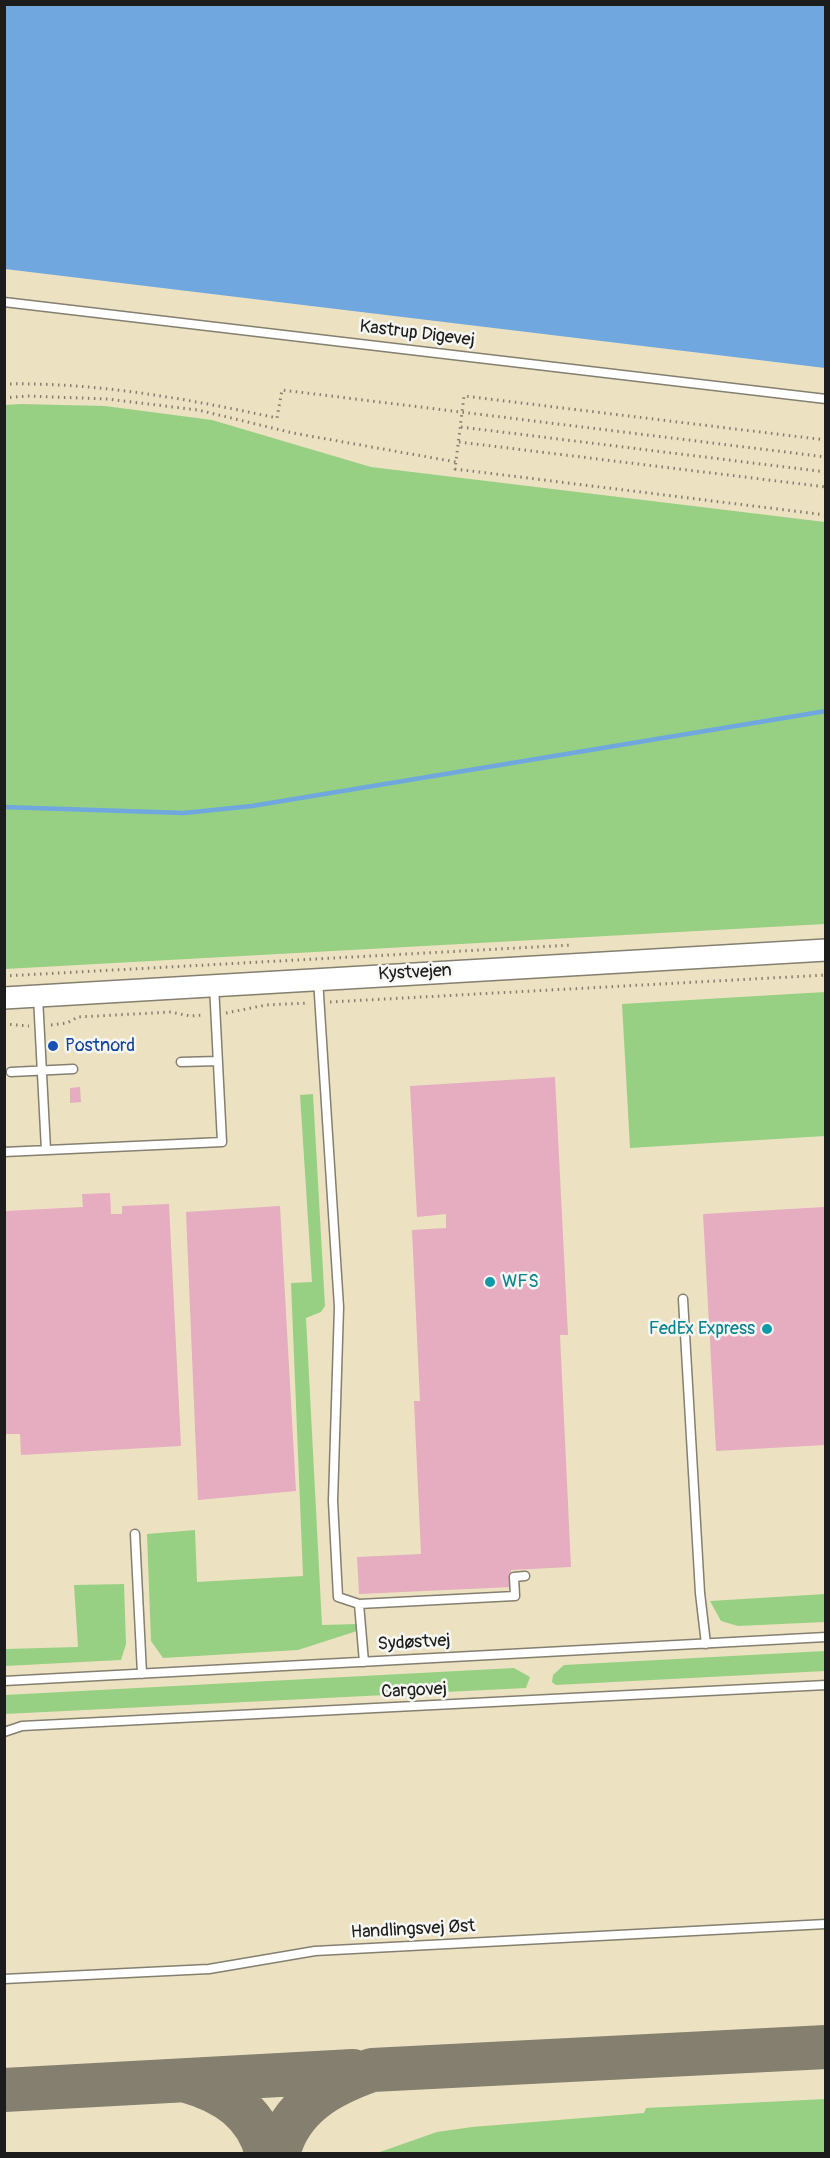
<!DOCTYPE html>
<html>
<head>
<meta charset="utf-8">
<style>
	body { margin:0 }
	#map { position:relative; width:830px; height:2158px; overflow:hidden; background:#ece2c2; font-family:Pangolin,sans-serif }
	canvas { display:block }
	.frame { position:absolute; inset:0; border:6px solid #1c1c1c; pointer-events:none }
</style>
</head>
<body>
<div id="map">
<canvas width="830" height="2158"></canvas>
<div class="frame"></div>
</div>
<script>
const c = document.querySelector('canvas').getContext('2d');
c.lineJoin = 'round';
function fillPath(path, color) { c.fillStyle = color; c.fill(path, 'evenodd'); }
function trace(path, color, width, dash) { c.strokeStyle = color; c.lineWidth = width; c.lineCap = dash ? 'butt' : 'round'; c.setLineDash(dash || []); c.stroke(path); }
function label(font, color, halo, rows, align = 'center') {
  c.font = font + ' Pangolin,sans-serif'; c.lineWidth = 5; c.setLineDash([]); c.textBaseline = 'middle'; c.strokeStyle = halo; c.fillStyle = color; for (const [text, x, y, turn = 0] of rows) {
    c.save(); c.translate(x, y); c.rotate((+turn || 0) * Math.PI / 180); c.textAlign = isNaN(turn) ? turn : align; if (halo) c.strokeText(text, 0, 0); c.fillText(text, 0, 0); c.restore();
  }
}
const green = new Path2D(`
	M 21,404 L 105,406 L 212,420 L 371,467 L 825,522 L 825,924 L 5,969 L 4,405 Z
	M 825,992 L 825,1136 L 630,1148 L 622,1004 Z
	M 313,1094 L 325,1306 L 321,1312 L 306,1318 L 322,1625 L 357,1624 L 357,1631 L 298,1650 L 163,1658 L 151,1641 L 147,1534 L 195,1530 L 197,1582 L 303,1576 L 291,1283 L 312,1282 L 300,1095 Z
	M 124,1584 L 126,1644 L 121,1660 L 5,1666 L 5,1649 L 78,1647 L 74,1585 Z
	M 825,1594 L 825,1622 L 738,1626 L 721,1621 L 710,1601 Z
	M 825,1651 L 825,1671 L 556,1685 L 552,1682 L 553,1675 L 564,1665 Z
	M 514,1668 L 530,1677 L 526,1688 L 5,1714 L 5,1695 Z
	M 825,2099 L 825,2153 L 377,2153 L 437,2132 L 472,2127 L 644,2113 L 646,2108 Z`);
const water = new Path2D(`
	M 5,4 L 825,5 L 825,368 L 5,269 Z`);
const stream = new Path2D(`
	M 4,807 L 184,813 L 252,806 L 826,711`);
const taxiway = new Path2D(`
	M 187,2081 C 226,2092 257,2113 267,2154
	M 4,2090 L 353,2071
	M 278,2154 C 290,2106 329,2085 372,2070 L 826,2047`);
const building = new Path2D(`
	M 555,1077 L 568,1335 L 560,1335 L 571,1567 L 511,1570 L 512,1587 L 359,1594 L 357,1557 L 421,1554 L 414,1401 L 420,1401 L 412,1230 L 446,1228 L 446,1214 L 417,1217 L 410,1086 Z
	M 80,1087 L 81,1102 L 70,1103 L 70,1088 Z
	M 110,1193 L 111,1214 L 122,1214 L 122,1206 L 169,1204 L 181,1446 L 21,1455 L 20,1434 L 4,1434 L 6,1211 L 83,1207 L 82,1194 Z
	M 280,1206 L 296,1491 L 198,1500 L 186,1212 Z
	M 825,1207 L 825,1445 L 716,1451 L 703,1214 Z`);
const path = new Path2D(`
	M 4,384 C 96,382 188,399 277,418 L 282,390 L 826,457
	M 4,398 L 27,396 L 107,399 L 198,410 L 293,433 L 456,462
	M 461,427 L 826,472
	M 826,440 L 464,396 L 455,469 L 826,515
	M 459,442 L 826,487
	M 4,976 L 572,945
	M 330,1002 L 826,975
	M 226,1013 L 266,1005 L 308,1003
	M 4,1024 L 29,1026
	M 51,1025 L 67,1023 L 78,1017 L 171,1012 L 190,1016 L 204,1015`);
const service = new Path2D(`
	M 4,302 L 826,399
	M 318,979 L 339,1307 L 333,1501 L 338,1597 L 359,1604 L 364,1662
	M 38,997 L 46,1150
	M 181,1062 L 218,1061
	M 11,1072 L 73,1069
	M 4,1152 L 222,1142 L 214,985
	M 683,1299 L 700,1593 L 706,1644
	M 135,1534 L 142,1674
	M 359,1604 L 515,1596 L 514,1577 L 525,1576
	M 4,1681 L 826,1637
	M 4,1732 L 22,1726 L 826,1685
	M 4,1979 L 209,1969 L 315,1951 L 826,1924`);
const tertiary = new Path2D(`
	M 4,998 L 826,950`);
const markers = [
	[53,1046,6,"#1a4fb4"],
	[490,1282,6,"#0f9aa8"],
	[767,1329,6,"#0f9aa8"]
];
const streetNames = [
	["Kastrup Digevej",417,334,7],
	["Kystvejen",415,973,-3],
	["Sydøstvej",414,1643,-3],
	["Cargovej",414,1691,-3],
	["Handlingsvej Øst",413,1930,-3]
];
const transitNames = [
	["Postnord",65,1046]
];
const cultureNames = [
	["WFS",502,1282],
	["FedEx Express",755,1329,"right"]
];
fillPath(green, '#97d083');
fillPath(water, '#6fa7de');
trace(stream, '#6fa7de', 4.5);
trace(taxiway, '#847f6f', 44);
fillPath(building, '#e6acc0');
trace(service, '#847f6f', 11);
trace(tertiary, '#847f6f', 24);
trace(path, '#847f6f', 3, [1.5, 4.5]);
trace(service, '#fff', 8);
trace(tertiary, '#fff', 21);
for (const [x, y, r, color] of markers) { const dot = new Path2D(); dot.arc(x, y, r, 0, 2 * Math.PI); c.fillStyle = color; c.fill(dot); trace(dot, '#f6f6f2', 2); }
label('18px', '#1c1c1c', '#f6f6f2', streetNames);
label('18px', '#164399', '#f6f6f2', transitNames, 'left');
label('18px', '#0d838f', '#f6f6f2', cultureNames, 'left');
</script>
</body>
</html>
